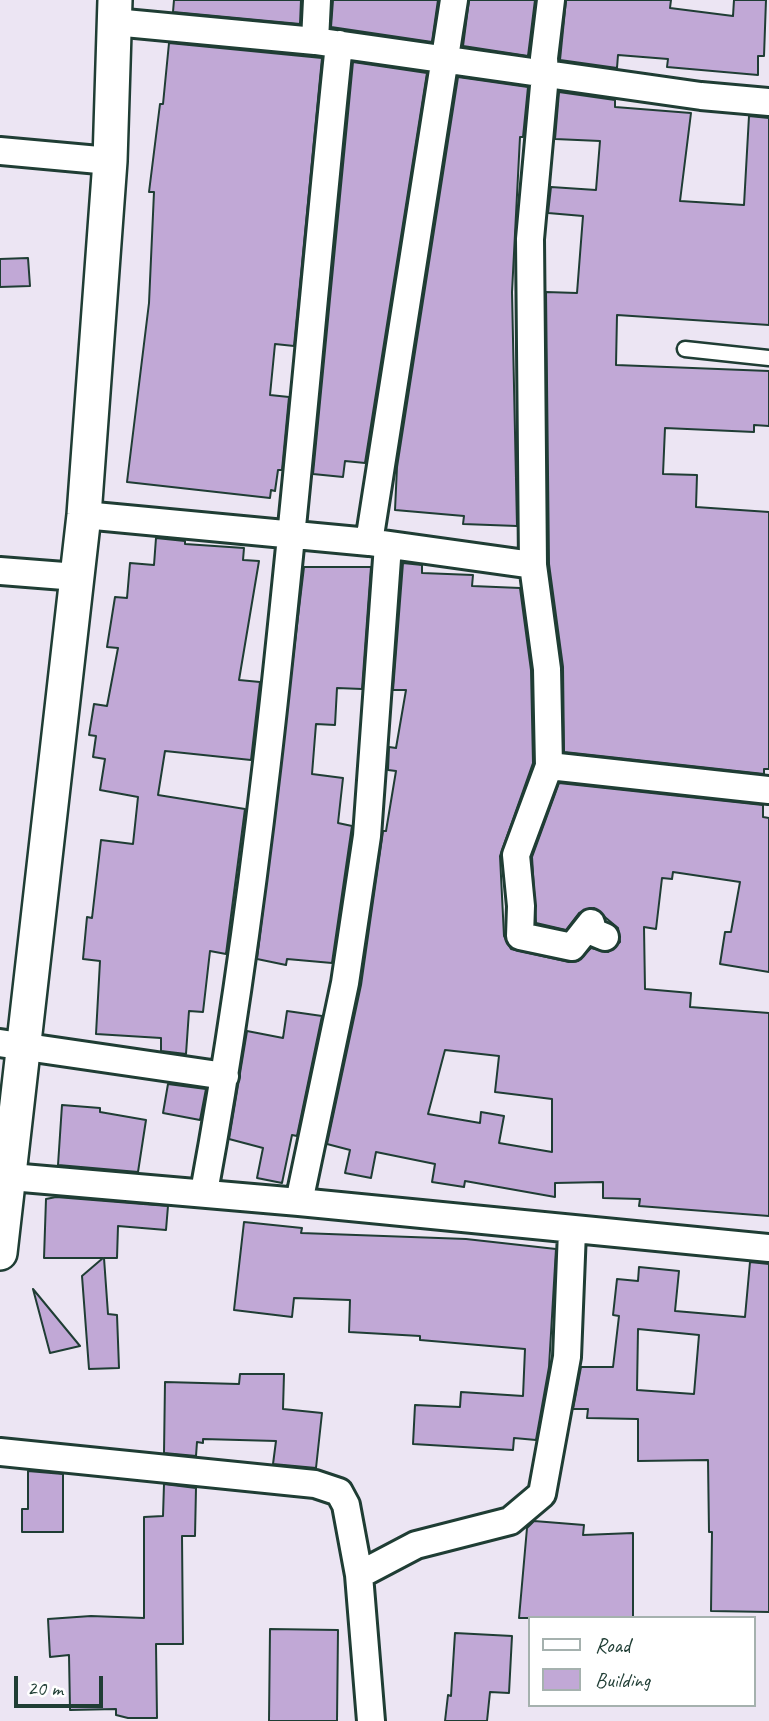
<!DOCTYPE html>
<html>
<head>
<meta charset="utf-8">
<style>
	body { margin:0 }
	#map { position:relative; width:769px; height:1721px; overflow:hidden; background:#ece5f3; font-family:Caveat,sans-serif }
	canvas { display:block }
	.legend { position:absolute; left:528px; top:1616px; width:228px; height:91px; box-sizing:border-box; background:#fff; border:2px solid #a5b1ae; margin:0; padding:9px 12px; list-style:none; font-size:21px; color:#1f3d34 }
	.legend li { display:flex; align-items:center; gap:14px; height:35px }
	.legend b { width:35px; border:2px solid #a5b1ae }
	.scale { position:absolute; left:14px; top:1676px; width:89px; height:32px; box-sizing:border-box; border:4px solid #1f3d34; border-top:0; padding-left:9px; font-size:21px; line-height:24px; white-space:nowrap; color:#1f3d34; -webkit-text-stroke:5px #fff; paint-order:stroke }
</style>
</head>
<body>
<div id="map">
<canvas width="769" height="1721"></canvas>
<ul class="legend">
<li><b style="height:9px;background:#fff"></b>Road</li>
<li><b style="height:19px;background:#c1a8d6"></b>Building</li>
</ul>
<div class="scale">20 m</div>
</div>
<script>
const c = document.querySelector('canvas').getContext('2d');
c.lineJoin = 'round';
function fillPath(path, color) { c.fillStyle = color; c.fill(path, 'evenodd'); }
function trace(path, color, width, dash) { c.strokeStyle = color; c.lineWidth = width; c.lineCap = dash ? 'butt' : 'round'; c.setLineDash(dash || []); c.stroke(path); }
const building = new Path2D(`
	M 174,0 L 301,0 L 300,24 L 173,12 Z
	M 333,0 L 438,0 L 432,42 L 331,27 Z
	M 469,0 L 535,0 L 528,56 L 463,46 Z
	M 566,0 L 671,0 L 670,8 L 733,16 L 734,0 L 766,0 L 764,56 L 758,56 L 758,75 L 667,67 L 668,59 L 618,55 L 617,68 L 560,60 Z
	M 169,43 L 322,58 L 294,346 L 275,344 L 270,395 L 289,397 L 282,470 L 278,470 L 275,491 L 271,490 L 270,498 L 127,482 L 149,303 L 154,192 L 149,192 L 160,104 L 163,104 Z
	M 353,62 L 427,73 L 365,463 L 345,461 L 343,477 L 313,474 Z
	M 458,77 L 528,87 L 523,137 L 520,137 L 512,292 L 517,526 L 463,524 L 464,516 L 395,510 L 397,467 Z
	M 559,92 L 615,100 L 615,107 L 691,113 L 680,201 L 744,205 L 749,116 L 769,118 L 769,325 L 617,315 L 616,365 L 769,371 L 769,426 L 754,425 L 754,432 L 665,428 L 663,474 L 697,475 L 696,507 L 769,512 L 769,769 L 764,769 L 764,774 L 564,752 L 563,667 L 549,564 L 546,292 L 577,293 L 583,216 L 548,213 L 551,187 L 596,190 L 600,141 L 555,139 Z
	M 28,258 L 30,286 L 0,287 L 0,259 Z
	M 156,538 L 185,541 L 185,544 L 244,548 L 243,560 L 259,561 L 239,680 L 260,682 L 251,760 L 165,751 L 158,795 L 245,809 L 226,954 L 210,951 L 203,1012 L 189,1011 L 186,1054 L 161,1051 L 161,1038 L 96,1034 L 100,961 L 83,959 L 87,917 L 92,918 L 101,840 L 133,844 L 138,797 L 100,790 L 105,759 L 93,757 L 96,736 L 89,735 L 94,704 L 107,706 L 118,648 L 107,647 L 115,597 L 127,598 L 130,563 L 154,565 Z
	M 403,563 L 422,565 L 422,573 L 473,575 L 472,586 L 520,588 L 531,670 L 533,763 L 500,856 L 504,936 L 511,949 L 569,962 L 578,961 L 591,948 L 608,952 L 620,942 L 618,928 L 594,908 L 579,913 L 566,930 L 536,923 L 532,857 L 559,783 L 763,805 L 763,817 L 769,818 L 769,972 L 720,964 L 725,932 L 731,932 L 740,882 L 673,872 L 672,879 L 662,878 L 656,929 L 644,927 L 645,989 L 691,993 L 690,1007 L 769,1013 L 769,1216 L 639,1206 L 640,1199 L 603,1198 L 603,1182 L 555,1183 L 555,1197 L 465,1181 L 464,1187 L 432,1182 L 435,1164 L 376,1152 L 371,1178 L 345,1173 L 350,1150 L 327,1144 L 361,985 L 383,831 L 386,831 L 396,771 L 388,770 L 389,747 L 396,748 L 406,690 L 393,690 ZM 445,1050 L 499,1056 L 495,1092 L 552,1099 L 552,1152 L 499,1143 L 504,1116 L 481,1112 L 480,1123 L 428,1114 Z
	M 304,567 L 371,567 L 362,689 L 337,688 L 335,725 L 316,724 L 312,774 L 343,778 L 338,823 L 352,826 L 332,963 L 287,959 L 286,965 L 257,959 Z
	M 287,1011 L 322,1016 L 297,1136 L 292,1135 L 282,1183 L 257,1178 L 263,1148 L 229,1139 L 247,1031 L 283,1038 Z
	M 168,1084 L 206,1089 L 200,1120 L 163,1113 Z
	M 62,1105 L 100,1108 L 100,1112 L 146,1120 L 138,1172 L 58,1165 Z
	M 56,1197 L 168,1206 L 166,1230 L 118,1226 L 117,1258 L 104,1258 L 108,1314 L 117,1315 L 119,1368 L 89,1369 L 82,1276 L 103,1258 L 44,1258 L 46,1199 Z
	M 244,1222 L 302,1228 L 301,1233 L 466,1239 L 556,1249 L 549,1367 L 536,1440 L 514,1438 L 513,1450 L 413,1444 L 415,1405 L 460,1407 L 461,1392 L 523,1396 L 525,1349 L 420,1340 L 420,1336 L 349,1332 L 350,1300 L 294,1298 L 292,1317 L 234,1310 Z
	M 750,1262 L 769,1264 L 769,1612 L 711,1611 L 712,1532 L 709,1532 L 708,1460 L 638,1461 L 638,1419 L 587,1418 L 588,1409 L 573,1409 L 581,1367 L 613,1367 L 619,1316 L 613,1315 L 617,1279 L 638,1281 L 639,1267 L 679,1271 L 675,1311 L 745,1317 ZM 638,1329 L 699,1335 L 694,1394 L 637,1390 Z
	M 33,1289 L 80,1346 L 50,1353 Z
	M 240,1374 L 284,1374 L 283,1409 L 322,1413 L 316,1468 L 273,1464 L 276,1441 L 203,1439 L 203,1443 L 197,1442 L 196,1456 L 164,1453 L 165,1382 L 239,1384 Z
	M 28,1471 L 63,1474 L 63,1532 L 22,1532 L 22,1509 L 28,1509 Z
	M 164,1484 L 196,1488 L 195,1536 L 182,1536 L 183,1644 L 156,1644 L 157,1718 L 128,1718 L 116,1715 L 116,1709 L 70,1710 L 69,1655 L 50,1657 L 48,1619 L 91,1616 L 144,1618 L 144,1517 L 163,1516 Z
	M 534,1521 L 584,1525 L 583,1535 L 633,1533 L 633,1618 L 519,1618 L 527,1528 Z
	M 270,1629 L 338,1630 L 337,1721 L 269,1721 Z
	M 455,1633 L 512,1636 L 509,1693 L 490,1692 L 487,1721 L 445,1721 L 448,1695 L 451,1696 Z`);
const service = new Path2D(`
	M 685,349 L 769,358`);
const minor = new Path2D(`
	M 114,22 L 315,41 L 701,96 L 769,102
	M 315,41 L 317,0
	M 0,151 L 110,161
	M 84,515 L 369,542 L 533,565 L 547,669 L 549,766 L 769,790
	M 369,542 L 454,0
	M 533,565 L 530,239 L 545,75 L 544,58 L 551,0
	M 0,571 L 77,577
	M 549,766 L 516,855 L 521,906 L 520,936 L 572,947 L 591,923 L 593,932 L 605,937
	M 0,1043 L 225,1076
	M 11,1177 L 299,1202 L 345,983 L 367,836 L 388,545
	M 204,1192 C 274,812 299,427 339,44
	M 299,1202 L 769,1248
	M 0,1452 L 315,1484 L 339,1492 L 346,1505 L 359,1575
	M 371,1721 L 359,1575 L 416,1545 L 510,1521 L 542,1494 L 567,1357 L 572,1231`);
const tertiary = new Path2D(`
	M 0,1253 L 84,515 L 110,161 L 115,0`);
fillPath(building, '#c1a8d6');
trace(building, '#1f3d34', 2);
trace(service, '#1f3d34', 19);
trace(minor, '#1f3d34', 32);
trace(tertiary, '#1f3d34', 38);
trace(service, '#fff', 14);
trace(minor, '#fff', 26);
trace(tertiary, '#fff', 33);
</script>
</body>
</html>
